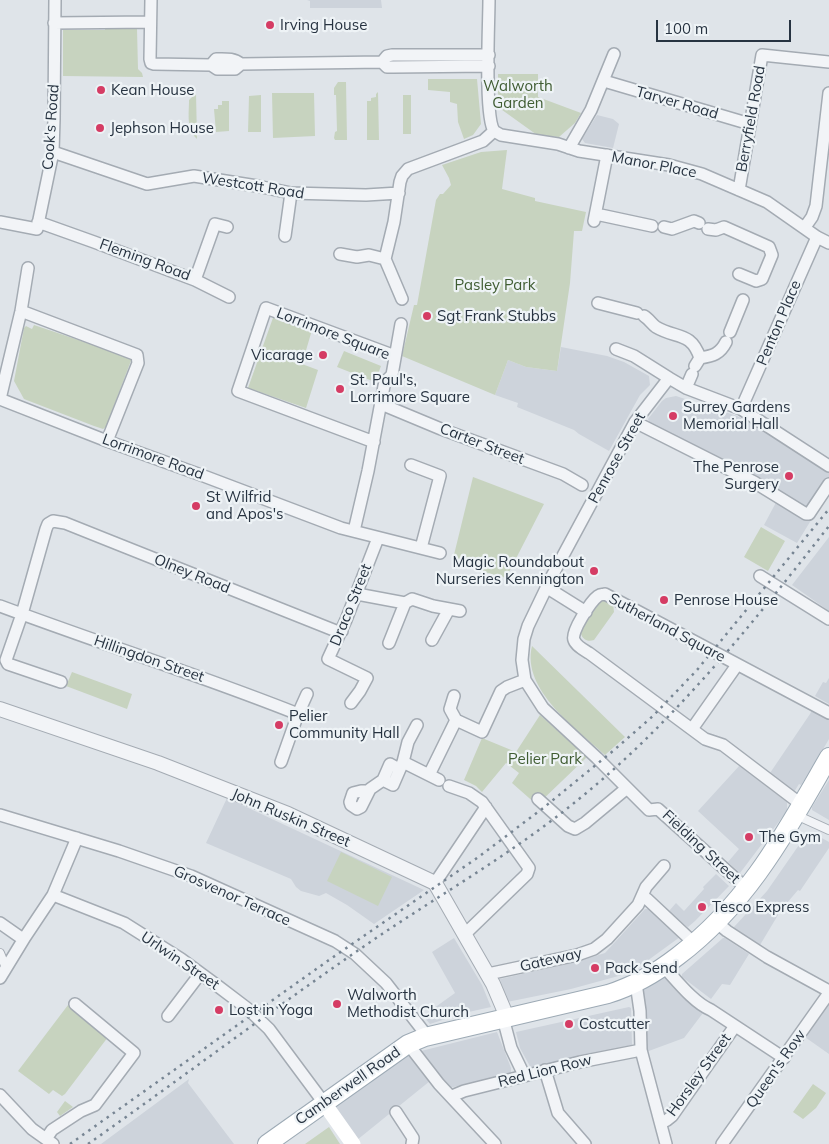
<!DOCTYPE html>
<html>
<head>
<meta charset="utf-8">
<style>
	body { margin:0 }
	#map { position:relative; width:829px; height:1144px; overflow:hidden; background:#dfe4e9; font-family:Mulish,sans-serif }
	canvas { display:block }
	.scale { position:absolute; left:656px; top:20px; width:135px; height:22px; box-sizing:border-box; border:2px solid #273341; border-top:0; padding-left:6px; font-size:15px; line-height:18px; white-space:nowrap; color:#273341; -webkit-text-stroke:4px #eef3f6; paint-order:stroke }
</style>
</head>
<body>
<div id="map">
<canvas width="829" height="1144"></canvas>
<div class="scale">100 m</div>
</div>
<script>
const c = document.querySelector('canvas').getContext('2d');
c.lineJoin = 'round';
function fillPath(path, color) { c.fillStyle = color; c.fill(path, 'evenodd'); }
function trace(path, color, width, dash) { c.strokeStyle = color; c.lineWidth = width; c.lineCap = dash ? 'butt' : 'round'; c.setLineDash(dash || []); c.stroke(path); }
function label(font, color, halo, rows, align = 'center') {
  c.font = font + ' Mulish,sans-serif'; c.lineWidth = 4.5; c.setLineDash([]); c.textBaseline = 'middle'; c.strokeStyle = halo; c.fillStyle = color; for (const [text, x, y, turn = 0] of rows) {
    c.save(); c.translate(x, y); c.rotate((+turn || 0) * Math.PI / 180); c.textAlign = isNaN(turn) ? turn : align; if (halo) c.strokeText(text, 0, 0); c.fillText(text, 0, 0); c.restore();
  }
}
const built = new Path2D(`
	M 307,0 L 381,0 L 382,8 L 310,8 L 310,1 Z
	M 597,115 L 613,119 L 619,124 L 613,148 L 585,143 L 582,139 Z
	M 561,347 L 607,356 L 624,362 L 649,376 L 650,385 L 640,395 L 609,451 L 579,434 L 574,430 L 517,407 L 518,403 L 495,395 L 508,360 L 526,367 L 557,371 Z
	M 676,396 L 737,416 L 753,425 L 754,423 L 829,473 L 829,491 L 797,543 L 764,525 L 781,493 L 731,460 L 728,463 L 649,422 L 648,419 L 662,401 L 666,398 Z
	M 829,537 L 829,611 L 792,585 Z
	M 829,678 L 829,704 L 815,696 L 823,682 L 826,683 Z
	M 816,702 L 829,710 L 829,739 L 810,772 L 801,785 L 799,784 L 794,792 L 770,773 L 810,714 Z
	M 740,765 L 787,802 L 787,811 L 740,873 L 728,862 L 739,849 L 698,811 Z
	M 829,780 L 829,820 L 812,810 L 812,807 Z
	M 227,798 L 424,890 L 374,924 L 347,905 L 326,893 L 319,896 L 301,891 L 296,887 L 291,879 L 206,843 Z
	M 808,832 L 811,832 L 829,842 L 829,848 L 800,891 L 798,890 L 781,910 L 760,945 L 734,930 L 734,927 L 767,891 Z
	M 716,874 L 729,886 L 695,921 L 688,927 L 686,926 L 669,911 L 676,903 L 684,911 L 704,889 L 703,887 Z
	M 645,909 L 649,909 L 680,937 L 647,961 L 622,975 L 571,989 L 507,1002 L 500,979 L 576,962 L 605,953 Z
	M 454,938 L 482,985 L 491,1007 L 464,1013 L 430,1024 L 423,1016 L 455,993 L 432,952 Z
	M 723,938 L 725,938 L 749,954 L 730,985 L 722,984 L 711,999 L 682,977 L 682,974 Z
	M 667,975 L 706,1009 L 684,1038 L 646,1052 L 642,998 L 644,990 Z
	M 829,998 L 829,1054 L 802,1035 Z
	M 629,1007 L 631,1008 L 632,1045 L 531,1068 L 520,1048 L 516,1032 Z
	M 497,1032 L 511,1068 L 511,1072 L 508,1074 L 449,1088 L 420,1053 L 421,1051 Z
	M 409,1054 L 430,1081 L 357,1140 L 336,1110 L 335,1103 L 403,1055 Z
	M 189,1079 L 188,1083 L 234,1144 L 101,1144 Z`);
const green = new Path2D(`
	M 105,28 L 137,29 L 138,69 L 142,73 L 143,77 L 63,76 L 63,30 L 105,30 Z
	M 498,74 L 538,74 L 538,97 L 581,113 L 575,123 L 559,137 L 537,135 L 498,107 Z
	M 428,79 L 477,79 L 481,124 L 473,135 L 464,139 L 458,122 L 457,104 L 450,102 L 450,92 L 428,90 Z
	M 338,82 L 346,82 L 347,140 L 335,140 L 334,138 L 335,132 L 337,131 L 336,95 L 334,95 L 334,88 Z
	M 378,92 L 379,140 L 367,140 L 367,101 L 371,101 L 371,98 L 376,97 L 376,94 Z
	M 196,93 L 197,139 C 186,129 189,114 189,100 Z
	M 272,93 L 314,93 L 315,136 L 273,138 Z
	M 261,95 L 261,132 L 248,132 L 249,96 Z
	M 403,95 L 411,95 L 411,134 L 403,134 Z
	M 222,101 L 229,101 L 229,131 L 216,132 L 214,109 L 218,109 L 218,105 L 222,105 Z
	M 507,150 L 502,189 L 535,198 L 535,201 L 586,212 L 582,231 L 574,231 L 570,283 L 557,371 L 526,367 L 508,360 L 495,395 L 402,356 L 414,305 L 417,305 L 436,200 L 440,194 L 443,194 L 451,185 L 449,178 L 442,165 L 481,152 Z
	M 274,315 L 312,330 L 302,364 L 318,370 L 306,408 L 248,388 Z
	M 34,325 L 132,358 L 106,427 L 103,429 L 94,426 L 24,399 L 14,381 L 24,328 L 26,326 L 32,329 Z
	M 344,351 L 381,366 L 375,382 L 337,367 Z
	M 473,477 L 544,504 L 506,578 L 452,563 Z
	M 761,527 L 785,541 L 768,571 L 744,557 Z
	M 607,600 L 613,604 L 614,612 L 594,640 C 588,642 583,640 581,634 L 583,626 L 601,601 Z
	M 532,646 L 625,737 L 605,755 C 577,729 521,690 532,646 Z
	M 72,672 L 132,694 L 127,709 L 66,686 Z
	M 540,715 L 587,757 L 537,805 L 512,783 L 519,773 L 506,763 L 482,792 L 476,786 L 464,780 L 482,738 L 516,752 Z
	M 341,852 L 392,877 L 378,906 L 327,881 Z
	M 68,1005 L 108,1037 L 65,1094 L 62,1096 L 53,1090 L 49,1094 L 18,1071 Z
	M 813,1084 L 826,1093 L 816,1108 L 803,1119 L 793,1112 Z
	M 65,1101 L 73,1107 L 60,1116 L 57,1112 Z
	M 329,1127 L 340,1144 L 305,1144 Z`);
const pedestrian = new Path2D(`
	M 796,815 L 829,830
	M 0,953 L 6,968`);
const minor = new Path2D(`
	M 151,0 L 150,59 L 151,63 L 154,64 L 211,65 L 217,69 L 235,69 L 241,64 L 382,62 L 387,67 L 393,67 L 489,66
	M 489,0 C 489,24 484,115 494,131
	M 54,23 L 150,22
	M 382,62 L 387,56 L 392,55 L 489,55
	M 211,65 L 216,59 C 226,59 233,58 241,64
	M 604,81 L 750,124
	M 494,131 L 501,135 L 558,144 L 579,151 L 669,165 L 702,174 L 767,202 L 817,237 L 829,243
	M 569,148 L 591,110 L 614,54
	M 53,152 L 147,184 L 194,176 L 257,186 L 291,193 L 366,195 L 399,193
	M 739,190 L 762,55 L 829,62
	M 596,214 L 652,226
	M 594,221 L 607,155
	M 0,222 L 37,229 L 53,152 L 54,119 L 55,0
	M 38,222 L 94,242 L 195,280 L 215,224 L 227,227
	M 664,227 L 672,229 L 694,221 L 699,223
	M 805,227 L 812,217 L 816,206 L 829,93
	M 708,229 L 716,230 L 724,227 L 769,247 L 772,255 L 762,279 L 756,281 L 739,274
	M 285,236 L 291,193
	M 340,254 L 357,257 L 369,255 L 385,259
	M 195,280 L 229,297
	M 402,299 L 385,259 L 394,222 L 400,182 L 402,176 L 408,169 L 483,141 L 494,131
	M 598,303 L 637,313
	M 21,311 L 137,355 L 138,363 L 107,441
	M 644,316 C 649,319 652,324 656,327 C 676,339 691,331 700,358
	M 730,332 L 743,300
	M 616,349 L 634,356 L 669,378
	M 695,366 L 700,358 C 713,356 720,354 726,342
	M 686,388 L 692,374
	M 0,399 L 107,441 L 201,475 L 341,528 L 440,553
	M 0,399 L 21,311 L 28,268
	M 381,404 L 441,429 L 563,474 L 582,485
	M 741,409 L 817,237
	M 635,422 L 754,482 L 806,514 L 809,514 L 829,484
	M 374,442 L 238,391 L 266,308 L 395,356
	M 411,465 L 440,476 L 421,548
	M 354,531 L 368,471 L 384,386 L 385,382 L 392,375 L 401,324
	M 760,576 L 829,619
	M 546,587 L 586,612
	M 357,594 L 405,603
	M 0,606 C 99,643 200,675 298,714
	M 432,640 L 449,609
	M 389,643 L 405,603 L 412,599 L 433,606 L 460,611
	M 61,682 L 8,664 L 6,660 L 22,614 L 46,529 L 48,524 L 53,521 L 65,523 L 100,537 L 336,631 L 342,631
	M 454,696 L 450,709 L 456,720
	M 351,703 L 360,691 L 367,678 L 328,659 L 346,620 L 378,538
	M 692,729 L 737,665
	M 281,762 L 298,714 L 307,694
	M 403,762 L 408,742 L 417,725
	M 429,775 L 456,720 L 482,732 L 501,691 L 507,687 L 525,680
	M 383,780 L 390,764 L 399,769
	M 449,786 L 469,793 L 482,802 L 529,868 L 527,874 L 465,934
	M 369,791 L 361,791 L 353,793 L 350,802 L 351,805 L 357,809 L 361,807 L 370,789 L 383,780 L 393,785 L 403,762 L 439,780
	M 538,799 L 568,826 L 575,829 L 585,823 L 627,788
	M 802,805 L 723,745 L 705,739 L 589,653 C 584,650 576,646 574,640 C 570,633 591,601 598,596 C 601,594 602,595 605,594 L 829,713
	M 0,815 L 119,851 L 191,876 L 335,941 L 355,954 L 386,983 L 424,1032 L 425,1037
	M 435,883 L 486,807
	M 747,889 L 658,809 L 649,810 L 597,758 L 543,708 L 525,680 L 522,660 L 524,639 L 528,626 L 552,576 L 635,422 L 669,378 L 686,388 L 741,409 L 829,466
	M 53,895 L 124,923 L 181,959 L 219,987 L 248,1009 L 269,1029 L 324,1103
	M 647,899 L 694,943
	M 716,922 L 727,931 L 767,957 L 829,991
	M 0,923 L 20,937 L 25,937 L 53,895 L 77,838
	M 664,967 C 677,981 694,1003 711,1010 L 784,1058
	M 488,974 L 577,955 L 594,949 L 607,939 L 638,905 L 646,887 L 664,866
	M 0,978 L 25,937
	M 636,983 L 640,1011 L 641,1050 L 666,1144
	M 168,1016 L 200,974
	M 503,1018 L 511,1048 L 524,1075
	M 408,1044 L 439,1084 L 495,1144
	M 545,1070 L 558,1113 L 585,1144
	M 0,1095 L 32,1129 L 53,1144
	M 452,1096 L 464,1091 L 580,1062 L 641,1050
	M 396,1112 L 413,1138 L 412,1144
	M 661,1123 L 667,1120 L 672,1116 L 735,1026
	M 46,1139 L 52,1130 L 81,1111 L 95,1105 L 134,1053 L 75,1004
	M 722,1144 L 829,993`);
const tertiary = new Path2D(`
	M 0,709 L 158,763 L 288,814 L 435,883 L 493,984 L 507,1017`);
const secondary = new Path2D(`
	M 324,1103 L 353,1144`);
const primary = new Path2D(`
	M 267,1144 L 408,1044 L 425,1037 L 608,994 C 634,986 656,973 678,956 C 749,902 785,833 829,757`);
const rail = new Path2D(`
	M 70,1144 L 329,960 L 477,858 L 542,809 L 613,751 L 653,716 L 697,670 L 829,509
	M 88,1144 C 186,1075 282,1002 382,934 C 448,890 517,850 579,799 C 675,721 753,623 829,526`);
const markers = [
	[270,25,5,"#d53c64"],
	[101,90,5,"#d53c64"],
	[100,128,5,"#d53c64"],
	[427,316,5,"#d53c64"],
	[323,355,5,"#d53c64"],
	[340,389,5,"#d53c64"],
	[673,416,5,"#d53c64"],
	[789,476,5,"#d53c64"],
	[196,506,5,"#d53c64"],
	[594,571,5,"#d53c64"],
	[664,600,5,"#d53c64"],
	[279,725,5,"#d53c64"],
	[749,837,5,"#d53c64"],
	[702,907,5,"#d53c64"],
	[595,968,5,"#d53c64"],
	[337,1004,5,"#d53c64"],
	[219,1010,5,"#d53c64"],
	[569,1024,5,"#d53c64"]
];
const poiNames = [
	["Irving House",280,25],
	["Kean House",111,90],
	["Jephson House",110,128],
	["Sgt Frank Stubbs",437,316],
	["Vicarage",313,355,"right"],
	["St. Paul's,",350,380],
	["Lorrimore Square",350,397],
	["Surrey Gardens",683,407],
	["Memorial Hall",683,424],
	["The Penrose",779,467,"right"],
	["Surgery",779,484,"right"],
	["St Wilfrid",206,497],
	["and Apos's",206,514],
	["Magic Roundabout",584,562,"right"],
	["Nurseries Kennington",584,579,"right"],
	["Penrose House",674,600],
	["Pelier",289,716],
	["Community Hall",289,733],
	["The Gym",759,837],
	["Tesco Express",712,907],
	["Pack Send",605,968],
	["Walworth",347,995],
	["Methodist Church",347,1012],
	["Lost in Yoga",229,1010],
	["Costcutter",579,1024]
];
const parkNames = [
	["Walworth",518,86],
	["Garden",518,103],
	["Pasley Park",495,285],
	["Pelier Park",545,759]
];
const streetNames = [
	["Tarver Road",677,103,16],
	["Berryfield Road",751,119,-80],
	["Cook's Road",51,127,-86],
	["Manor Place",654,165,11],
	["Westcott Road",253,186,9],
	["Fleming Road",145,260,20],
	["Penton Place",779,323,-67],
	["Lorrimore Square",333,334,21],
	["Carter Street",482,444,21],
	["Lorrimore Road",153,457,20],
	["Penrose Street",617,458,-61],
	["Olney Road",192,574,22],
	["Draco Street",351,605,-68],
	["Sutherland Square",667,628,28],
	["Hillingdon Street",149,659,19],
	["John Ruskin Street",291,818,23],
	["Fielding Street",701,847,43],
	["Grosvenor Terrace",232,896,24],
	["Gateway",551,960,-13],
	["Urlwin Street",180,961,34],
	["Queen's Row",776,1069,-55],
	["Red Lion Row",545,1071,-14],
	["Horsley Street",699,1075,-54],
	["Camberwell Road",348,1086,-35]
];
fillPath(built, '#cdd3db');
fillPath(green, '#c7d3bf');
trace(pedestrian, '#a4abb3', 10);
trace(minor, '#a4abb3', 14);
trace(tertiary, '#a4abb3', 16);
trace(primary, '#9daab5', 20);
trace(pedestrian, '#f2f4f7', 8);
trace(minor, '#f2f4f7', 11);
trace(tertiary, '#f2f4f7', 14);
trace(secondary, '#fff', 15);
trace(primary, '#fff', 18);
trace(rail, '#778593', 2.5, [2.5, 5]);
for (const [x, y, r, color] of markers) { const dot = new Path2D(); dot.arc(x, y, r, 0, 2 * Math.PI); c.fillStyle = color; c.fill(dot); trace(dot, '#eef3f6', 2); }
label('15px', '#273341', '#eef3f6', poiNames, 'left');
label('15px', '#405d33', '#eef3f6', parkNames);
label('15px', '#273341', '#eef3f6', streetNames);
</script>
</body>
</html>
